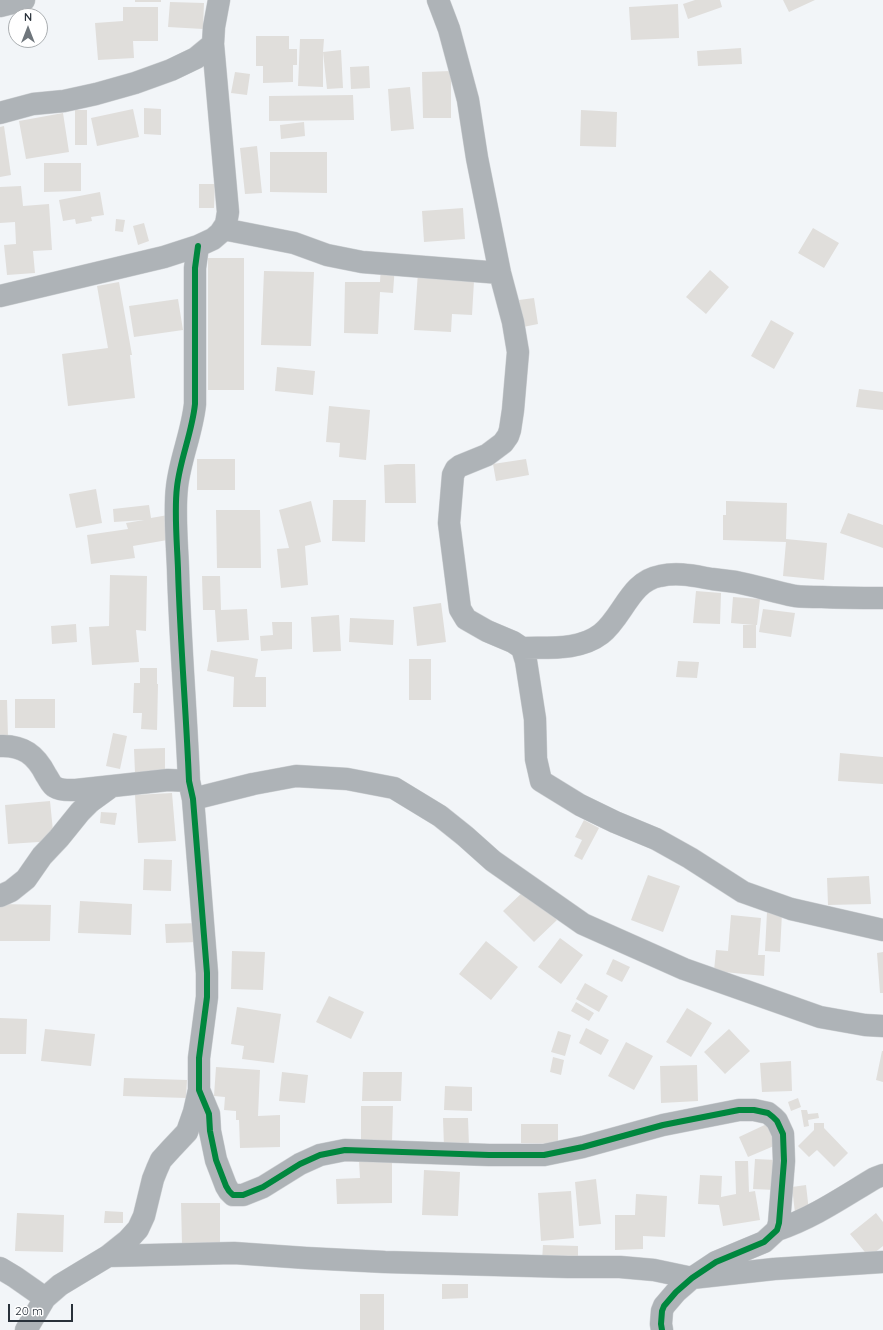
<!DOCTYPE html>
<html>
<head>
<meta charset="utf-8">
<style>
	body { margin:0 }
	#map { position:relative; width:883px; height:1330px; overflow:hidden; background:#f2f5f8; font-family:Quicksand,sans-serif }
	canvas { display:block }
	.north { position:absolute; left:8px; top:8px; width:40px; height:40px; box-sizing:border-box; background:#fff; border:1px solid #a9adb0; border-radius:50%; rotate:0deg; font-size:11px; font-weight:700; line-height:16px; text-align:center; color:#29313a }
	.north::after { content:''; display:block; margin:auto; width:14px; height:18px; background:#6f767c; clip-path:polygon(50% 0,100% 100%,50% 72%,0 100%) }
	.scale { position:absolute; left:8px; top:1304px; width:65px; height:18px; box-sizing:border-box; border:2px solid #29313a; border-top:0; padding-left:5px; font-size:12px; line-height:14px; white-space:nowrap; color:#29313a; -webkit-text-stroke:3px #fff; paint-order:stroke }
</style>
</head>
<body>
<div id="map">
<canvas width="883" height="1330"></canvas>
<div class="north">N</div>
<div class="scale">20 m</div>
</div>
<script>
const c = document.querySelector('canvas').getContext('2d');
c.lineJoin = 'round';
function fillPath(path, color) { c.fillStyle = color; c.fill(path, 'evenodd'); }
function trace(path, color, width, dash) { c.strokeStyle = color; c.lineWidth = width; c.lineCap = dash ? 'butt' : 'round'; c.setLineDash(dash || []); c.stroke(path); }
const building = new Path2D(`
	M 135,0 L 161,0 L 161,2 L 135,2 Z
	M 695,0 L 720,0 L 722,7 L 688,19 L 683,4 Z
	M 783,0 L 815,0 L 789,12 Z
	M 170,2 L 204,3 L 203,29 L 168,27 Z
	M 678,4 L 679,38 L 631,40 L 629,7 Z
	M 123,7 L 158,7 L 158,41 L 133,41 L 134,58 L 98,60 L 95,23 L 123,21 Z
	M 256,36 L 289,36 L 289,49 L 297,49 L 297,65 L 293,65 L 293,82 L 263,83 L 263,66 L 256,66 Z
	M 300,39 L 324,39 L 323,52 L 341,50 L 343,88 L 327,89 L 323,52 L 323,87 L 298,86 Z
	M 741,48 L 742,64 L 698,66 L 697,51 Z
	M 369,66 L 370,88 L 351,89 L 350,67 Z
	M 451,71 L 451,118 L 423,118 L 422,72 Z
	M 235,72 L 250,74 L 247,95 L 231,93 Z
	M 410,87 L 414,129 L 391,131 L 388,89 Z
	M 353,95 L 354,120 L 269,121 L 269,96 Z
	M 144,108 L 161,109 L 161,135 L 144,134 Z
	M 133,109 L 139,137 L 97,146 L 91,118 Z
	M 75,110 L 87,110 L 87,145 L 75,145 Z
	M 581,110 L 617,112 L 616,147 L 580,146 Z
	M 63,113 L 69,152 L 26,159 L 19,121 Z
	M 304,122 L 305,136 L 281,139 L 280,125 Z
	M 4,126 L 11,175 L 0,177 L 0,127 Z
	M 257,146 L 262,193 L 245,194 L 240,148 Z
	M 270,152 L 327,152 L 327,193 L 270,192 Z
	M 44,163 L 81,163 L 81,191 L 44,192 Z
	M 199,184 L 215,184 L 214,208 L 199,208 Z
	M 21,186 L 23,206 L 49,204 L 52,250 L 33,251 L 35,273 L 7,275 L 4,245 L 16,244 L 15,222 L 0,223 L 0,187 Z
	M 100,192 L 104,215 L 91,217 L 92,221 L 76,224 L 75,219 L 63,221 L 59,200 Z
	M 463,208 L 465,239 L 424,242 L 422,211 Z
	M 116,219 L 125,220 L 123,232 L 115,231 Z
	M 144,223 L 149,241 L 138,245 L 133,226 Z
	M 813,228 L 839,243 L 824,268 L 798,253 Z
	M 208,258 L 244,258 L 244,390 L 208,390 Z
	M 381,265 L 395,265 L 393,293 L 380,292 L 378,334 L 344,333 L 345,282 L 380,282 Z
	M 710,270 L 729,287 L 706,314 L 686,297 Z
	M 264,271 L 314,272 L 311,346 L 261,345 Z
	M 418,272 L 474,281 L 472,315 L 452,314 L 451,332 L 414,330 Z
	M 119,282 L 132,355 L 130,355 L 135,398 L 68,406 L 62,354 L 108,348 L 97,286 Z
	M 534,298 L 538,324 L 523,327 L 519,300 Z
	M 178,299 L 183,330 L 134,337 L 129,306 Z
	M 771,320 L 794,333 L 774,369 L 751,356 Z
	M 277,367 L 315,371 L 313,395 L 275,391 Z
	M 859,389 L 883,392 L 883,410 L 856,407 Z
	M 329,406 L 370,410 L 366,460 L 339,457 L 340,443 L 326,442 Z
	M 197,459 L 235,459 L 235,490 L 197,490 Z
	M 526,459 L 529,475 L 496,481 L 493,464 Z
	M 397,464 L 415,464 L 416,503 L 385,503 L 384,465 Z
	M 96,489 L 102,523 L 76,528 L 69,494 Z
	M 333,500 L 366,500 L 365,542 L 332,541 Z
	M 311,501 L 321,542 L 305,546 L 308,585 L 281,588 L 277,549 L 289,548 L 279,510 Z
	M 726,501 L 787,503 L 786,539 L 827,543 L 824,580 L 783,576 L 786,542 L 723,540 L 723,515 L 726,515 Z
	M 149,505 L 151,518 L 168,515 L 173,539 L 133,546 L 135,558 L 91,564 L 87,535 L 128,529 L 126,523 L 144,520 L 114,522 L 113,509 Z
	M 216,510 L 260,510 L 261,568 L 217,568 Z
	M 848,513 L 883,525 L 883,548 L 840,533 Z
	M 110,575 L 147,576 L 146,631 L 136,630 L 139,662 L 92,665 L 89,627 L 109,626 Z
	M 202,576 L 220,576 L 221,610 L 247,609 L 249,640 L 217,642 L 215,610 L 203,610 Z
	M 696,591 L 721,593 L 720,624 L 693,623 Z
	M 733,597 L 760,599 L 757,625 L 756,625 L 756,648 L 743,648 L 743,625 L 754,625 L 731,623 Z
	M 441,603 L 446,642 L 417,646 L 413,607 Z
	M 763,609 L 795,613 L 791,637 L 759,632 Z
	M 339,615 L 341,651 L 313,652 L 311,617 Z
	M 350,618 L 394,620 L 393,645 L 349,642 Z
	M 272,622 L 292,622 L 292,649 L 261,651 L 260,636 L 273,635 Z
	M 76,624 L 77,642 L 52,644 L 51,626 Z
	M 211,650 L 258,659 L 255,677 L 266,677 L 266,707 L 233,707 L 234,677 L 207,671 Z
	M 409,659 L 431,659 L 431,700 L 409,700 Z
	M 678,661 L 699,662 L 697,678 L 676,677 Z
	M 140,668 L 157,668 L 157,684 L 158,684 L 157,730 L 141,729 L 142,713 L 133,713 L 134,683 L 140,683 Z
	M 15,699 L 55,699 L 55,728 L 15,728 Z
	M 0,700 L 7,700 L 8,737 L 0,738 Z
	M 113,733 L 127,736 L 120,769 L 106,766 Z
	M 165,748 L 165,772 L 135,773 L 134,749 Z
	M 840,753 L 883,757 L 883,784 L 838,781 Z
	M 172,793 L 176,841 L 138,843 L 135,795 Z
	M 50,801 L 54,841 L 8,844 L 5,805 Z
	M 101,812 L 117,813 L 115,825 L 100,823 Z
	M 584,820 L 599,828 L 582,860 L 574,856 L 582,840 L 575,837 Z
	M 144,859 L 172,860 L 171,891 L 143,890 Z
	M 648,875 L 680,886 L 663,932 L 631,920 Z
	M 869,876 L 871,904 L 828,905 L 827,878 Z
	M 526,889 L 557,920 L 534,942 L 503,911 Z
	M 80,901 L 132,904 L 131,935 L 78,933 Z
	M 0,904 L 51,905 L 50,941 L 0,941 Z
	M 767,912 L 782,913 L 780,952 L 765,951 Z
	M 731,915 L 761,918 L 758,955 L 765,955 L 764,976 L 714,971 L 716,950 L 728,951 Z
	M 199,923 L 199,942 L 166,943 L 165,924 Z
	M 560,938 L 583,955 L 561,984 L 538,967 Z
	M 486,941 L 518,967 L 491,1000 L 459,974 Z
	M 232,951 L 265,952 L 263,990 L 231,989 Z
	M 883,952 L 883,993 L 880,993 L 877,953 Z
	M 613,959 L 630,967 L 622,982 L 606,974 Z
	M 585,983 L 608,996 L 599,1012 L 576,999 Z
	M 329,996 L 364,1012 L 351,1039 L 316,1022 Z
	M 576,1002 L 594,1013 L 589,1021 L 571,1011 Z
	M 237,1007 L 281,1014 L 274,1063 L 242,1059 L 244,1046 L 231,1044 Z
	M 687,1008 L 712,1023 L 691,1057 L 666,1042 Z
	M 0,1018 L 27,1019 L 26,1054 L 0,1054 Z
	M 586,1028 L 609,1040 L 601,1055 L 579,1043 Z
	M 45,1029 L 95,1034 L 91,1066 L 41,1061 Z
	M 729,1029 L 750,1051 L 725,1074 L 704,1052 Z
	M 558,1031 L 571,1035 L 565,1056 L 551,1052 Z
	M 626,1042 L 653,1056 L 634,1090 L 608,1076 Z
	M 882,1051 L 883,1051 L 883,1082 L 876,1080 Z
	M 553,1057 L 564,1060 L 561,1075 L 550,1072 Z
	M 791,1061 L 792,1091 L 762,1092 L 760,1063 Z
	M 697,1065 L 698,1101 L 661,1103 L 660,1066 Z
	M 216,1067 L 260,1070 L 258,1116 L 280,1115 L 280,1147 L 240,1148 L 239,1120 L 236,1120 L 236,1111 L 224,1110 L 225,1097 L 214,1096 Z
	M 282,1072 L 308,1075 L 305,1103 L 279,1101 Z
	M 363,1072 L 402,1072 L 401,1101 L 362,1101 Z
	M 124,1078 L 187,1080 L 186,1098 L 123,1096 Z
	M 445,1086 L 472,1087 L 472,1111 L 444,1110 Z
	M 798,1098 L 801,1107 L 791,1111 L 788,1102 Z
	M 361,1106 L 393,1106 L 392,1142 L 361,1141 Z
	M 801,1110 L 807,1110 L 808,1114 L 818,1113 L 819,1118 L 808,1120 L 809,1126 L 804,1127 Z
	M 443,1118 L 468,1118 L 469,1146 L 444,1147 Z
	M 771,1122 L 781,1143 L 748,1157 L 739,1137 Z
	M 814,1123 L 824,1123 L 824,1128 L 848,1153 L 834,1167 L 817,1150 L 809,1157 L 798,1146 L 814,1130 Z
	M 521,1124 L 558,1124 L 558,1144 L 521,1143 Z
	M 755,1159 L 776,1160 L 775,1190 L 753,1189 Z
	M 392,1160 L 392,1203 L 337,1204 L 336,1179 L 360,1178 L 359,1161 Z
	M 735,1161 L 748,1161 L 749,1192 L 755,1191 L 760,1220 L 723,1226 L 719,1205 L 698,1204 L 700,1175 L 722,1176 L 721,1197 L 736,1194 Z
	M 424,1170 L 460,1172 L 458,1216 L 422,1215 Z
	M 596,1179 L 601,1224 L 579,1226 L 575,1182 Z
	M 806,1185 L 809,1211 L 795,1213 L 792,1187 Z
	M 571,1191 L 574,1238 L 541,1241 L 538,1193 Z
	M 636,1194 L 667,1196 L 665,1237 L 643,1236 L 643,1249 L 615,1250 L 615,1215 L 635,1215 Z
	M 181,1203 L 220,1203 L 220,1244 L 182,1244 Z
	M 105,1211 L 123,1212 L 123,1223 L 104,1223 Z
	M 17,1213 L 64,1215 L 63,1252 L 15,1251 Z
	M 876,1213 L 883,1222 L 883,1246 L 869,1257 L 850,1234 Z
	M 543,1245 L 578,1246 L 578,1262 L 542,1261 Z
	M 442,1284 L 468,1284 L 468,1298 L 442,1299 Z
	M 360,1294 L 384,1294 L 384,1330 L 360,1330 Z`);
const street = new Path2D(`
	M 438,0 L 449,29 L 468,100 L 477,158 L 500,273 L 513,322 L 518,352 L 513,410 L 510,430 L 508,436 L 503,443 L 487,455 L 460,466 L 456,469 L 453,475 L 449,523 L 460,609 L 466,619 L 487,631 L 513,642 L 522,648 L 526,661 L 535,719 L 536,759 L 541,781 L 580,805 L 615,822 L 656,839 L 690,858 L 743,892 L 791,909 L 883,930
	M 0,6 L 24,0
	M 0,113 L 33,104 L 64,101 L 96,94 L 135,83 L 171,70 L 196,58 L 213,44
	M 223,229 L 294,243 L 327,255 L 362,262 L 500,273
	M 198,246 L 195,268 L 195,404 C 192,433 180,459 177,487 C 174,511 177,543 178,569 C 180,639 186,710 189,781 L 193,799 L 207,973 L 207,997 L 199,1058 L 199,1090 L 209,1114 L 210,1131 L 216,1160 L 226,1186 L 229,1191 L 233,1195 L 243,1195 L 263,1187 L 300,1164 L 320,1155 L 345,1150 L 489,1155 L 544,1155 L 583,1147 L 663,1125 L 739,1110 L 754,1110 L 768,1113 L 773,1117 L 777,1121 L 783,1134 L 784,1161 L 779,1223 L 777,1230 L 764,1242 L 716,1262 L 692,1278 L 676,1292 L 664,1306 L 662,1311 L 661,1324 L 662,1330
	M 0,296 L 164,257 L 198,246 L 213,239 L 220,233 L 226,224 L 228,212 L 213,44 L 214,27 L 219,0
	M 522,648 C 547,647 579,651 601,634 C 623,617 630,581 660,576 C 678,572 694,576 712,579 C 720,580 728,581 736,582 C 756,586 775,592 795,596 C 804,597 813,597 822,597 C 843,598 863,598 883,598
	M 0,746 C 23,745 36,755 46,775 C 49,779 51,785 55,787 C 61,791 70,790 76,790 L 168,780 L 189,781
	M 193,799 L 253,784 L 296,776 L 347,779 L 394,788 L 440,816 L 465,836 L 493,861 L 583,924 L 684,969 L 820,1017 L 865,1025 L 883,1026
	M 0,896 L 11,891 L 26,879 L 42,856 L 59,838 L 80,812 L 90,802 L 112,786
	M 777,1230 C 813,1218 843,1197 875,1178 L 883,1175
	M 108,1256 L 234,1253 L 306,1258 L 385,1262 L 568,1267 L 620,1267 L 654,1270 L 692,1278 L 774,1269 L 883,1262
	M 0,1268 L 15,1277 L 45,1298
	M 26,1330 L 45,1298 L 60,1285 L 108,1256 L 128,1240 L 138,1229 L 144,1216 L 153,1179 L 157,1169 L 161,1160 L 171,1149 L 187,1132 L 194,1112 L 199,1090`);
const cycleway = new Path2D(`
	M 198,246 L 195,268 L 195,404 C 192,433 180,459 177,487 C 174,511 177,543 178,569 C 180,639 186,710 189,781 L 193,799 L 207,973 L 207,997 L 199,1058 L 199,1090 L 209,1114 L 210,1131 L 216,1160 L 226,1186 L 229,1191 L 233,1195 L 243,1195 L 263,1187 L 300,1164 L 320,1155 L 345,1150 L 489,1155 L 544,1155 L 583,1147 L 663,1125 L 739,1110 L 754,1110 L 768,1113 L 773,1117 L 777,1121 L 783,1134 L 784,1161 L 779,1223 L 777,1230 L 764,1242 L 716,1262 L 692,1278 L 676,1292 L 664,1306 L 662,1311 L 661,1324 L 662,1330`);
fillPath(building, '#e0dedb');
trace(street, '#cfd2d5', 23);
trace(street, '#aeb3b7', 22);
trace(cycleway, '#00873e', 6);
</script>
</body>
</html>
